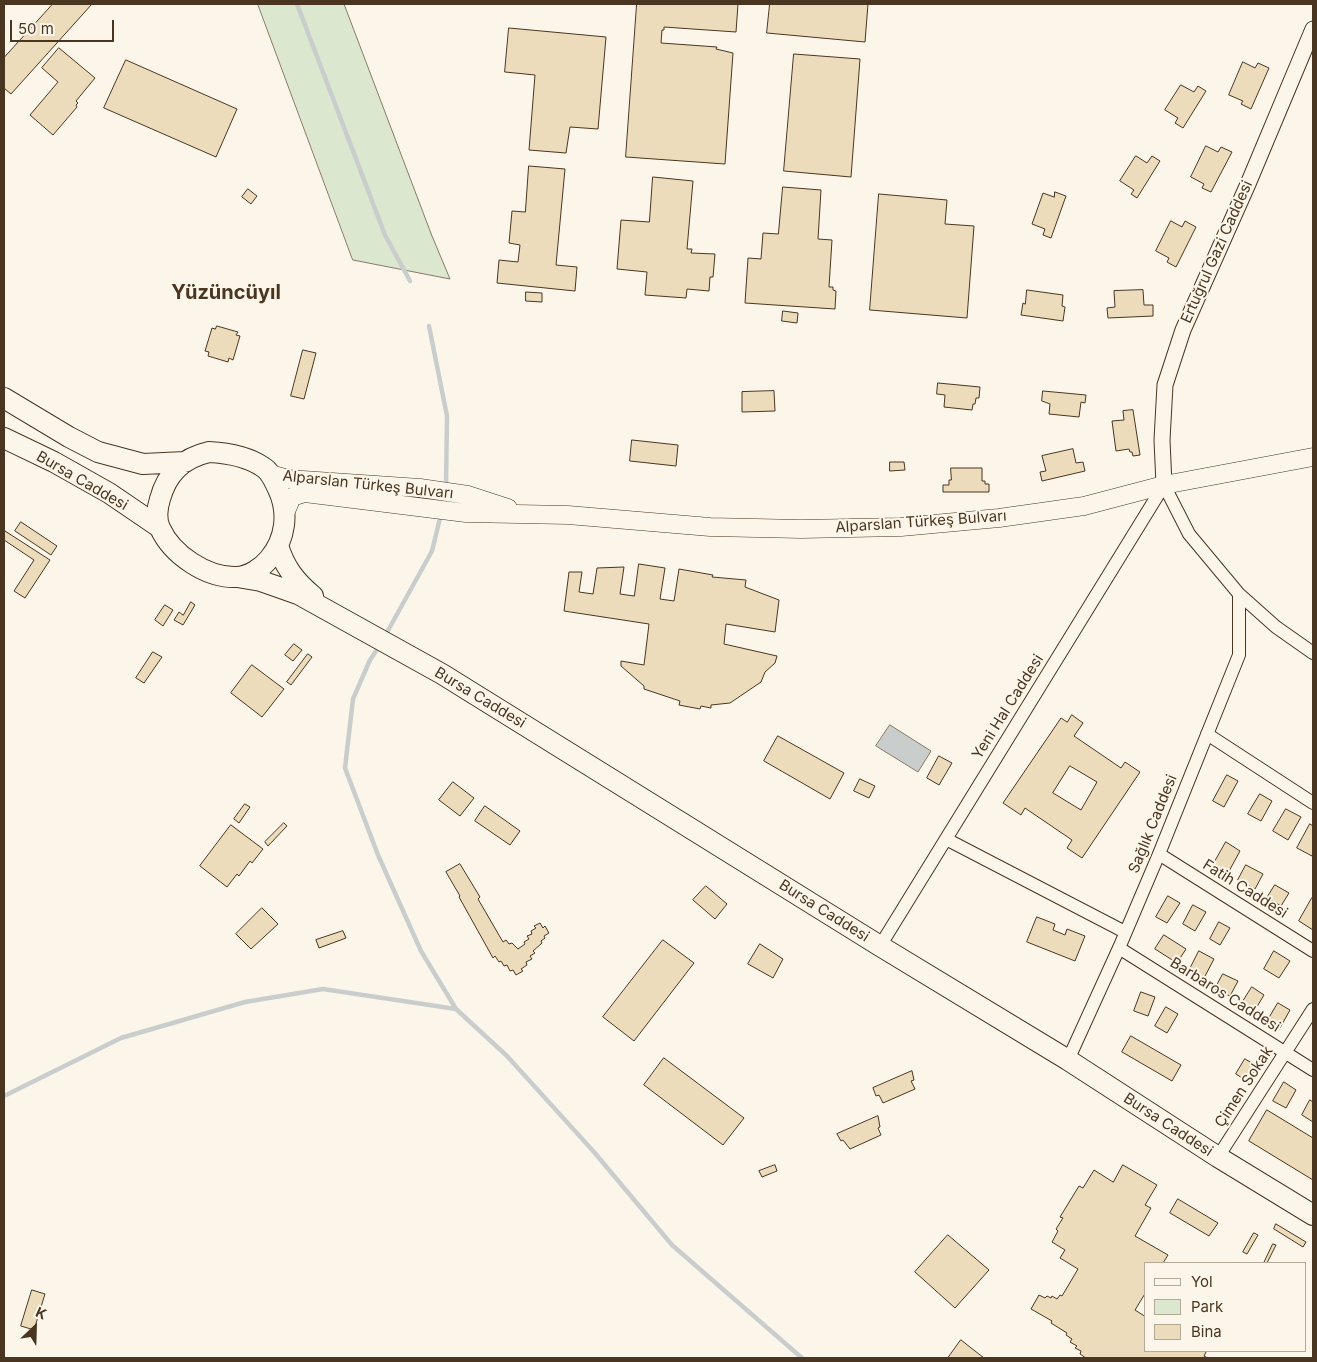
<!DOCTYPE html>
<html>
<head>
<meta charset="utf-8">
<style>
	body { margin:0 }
	#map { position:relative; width:1317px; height:1362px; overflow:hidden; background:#fbf6e9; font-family:Inter,sans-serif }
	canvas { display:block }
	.frame { position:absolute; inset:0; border:5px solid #4a3520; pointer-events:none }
	.legend { position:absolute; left:1144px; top:1262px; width:162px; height:90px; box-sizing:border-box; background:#fbf6e9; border:1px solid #b4a999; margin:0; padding:6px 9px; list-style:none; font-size:15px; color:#4a3520 }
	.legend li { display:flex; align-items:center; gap:10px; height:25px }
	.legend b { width:25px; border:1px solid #b4a999 }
	.north { position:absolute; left:10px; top:1302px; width:50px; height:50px; -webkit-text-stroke:4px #fbf6e9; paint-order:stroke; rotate:24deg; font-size:14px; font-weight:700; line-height:20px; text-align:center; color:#4a3520 }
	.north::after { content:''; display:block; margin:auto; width:18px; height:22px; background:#4a3520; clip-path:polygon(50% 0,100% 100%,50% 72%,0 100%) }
	.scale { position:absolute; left:10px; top:20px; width:104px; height:22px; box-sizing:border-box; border:2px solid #4a3520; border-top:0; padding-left:6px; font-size:15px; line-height:18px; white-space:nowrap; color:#4a3520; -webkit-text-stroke:4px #fbf6e9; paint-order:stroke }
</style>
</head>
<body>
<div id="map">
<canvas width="1317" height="1362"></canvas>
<div class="frame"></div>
<ul class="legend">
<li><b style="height:6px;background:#fbf6e9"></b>Yol</li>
<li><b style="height:14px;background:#dce7d0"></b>Park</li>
<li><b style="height:14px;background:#ecdcbc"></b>Bina</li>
</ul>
<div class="north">K</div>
<div class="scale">50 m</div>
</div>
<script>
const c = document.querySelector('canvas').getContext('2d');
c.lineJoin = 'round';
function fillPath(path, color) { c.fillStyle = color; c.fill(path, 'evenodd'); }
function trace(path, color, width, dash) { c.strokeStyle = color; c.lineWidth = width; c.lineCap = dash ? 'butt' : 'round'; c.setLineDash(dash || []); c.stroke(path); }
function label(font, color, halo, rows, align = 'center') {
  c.font = font + ' Inter,sans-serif'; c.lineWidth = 4; c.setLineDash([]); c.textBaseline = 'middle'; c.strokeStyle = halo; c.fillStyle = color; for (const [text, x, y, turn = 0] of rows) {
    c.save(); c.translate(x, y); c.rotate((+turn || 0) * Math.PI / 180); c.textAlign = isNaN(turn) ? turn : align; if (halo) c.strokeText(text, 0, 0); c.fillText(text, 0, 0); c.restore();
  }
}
const green = new Path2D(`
	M 258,4 L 344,4 L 432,236 L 450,279 L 353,260 Z`);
const water = new Path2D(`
	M 890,725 L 931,751 L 918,772 L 876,746 Z`);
const stream = new Path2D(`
	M 297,4 L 385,235 L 410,281
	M 429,326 L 447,416 L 446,487
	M 385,636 L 432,551 L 441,514
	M 380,645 L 370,660 L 353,699 L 345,768 L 378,855 L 421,951 L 456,1009 L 507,1056 L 594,1152 L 672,1245 L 802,1358
	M 4,1096 L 121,1038 L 245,1002 L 323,989 L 456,1009`);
const building = new Path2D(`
	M 53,4 L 92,4 L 11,94 L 4,88 L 4,58 Z
	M 637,4 L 738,4 L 736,32 L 664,27 L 664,30 L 662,30 L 661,43 L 717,47 L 716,49 L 733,53 L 725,164 L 626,157 Z
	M 770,4 L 868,4 L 865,42 L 767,33 Z
	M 509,28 L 606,37 L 598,129 L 570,127 L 566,153 L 529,150 L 535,75 L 505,72 Z
	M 59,48 L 95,78 L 76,101 L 78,103 L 76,105 L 77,107 L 53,135 L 30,115 L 58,82 L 42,68 Z
	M 794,54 L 860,59 L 851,177 L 784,171 Z
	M 126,60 L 237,109 L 216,157 L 104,108 Z
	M 1243,62 L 1255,68 L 1258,63 L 1269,68 L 1251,109 L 1241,104 L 1243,101 L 1229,95 Z
	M 1181,85 L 1194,92 L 1198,86 L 1206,91 L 1183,128 L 1175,123 L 1178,118 L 1165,110 Z
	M 1206,146 L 1218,152 L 1221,147 L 1232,152 L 1211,192 L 1202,188 L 1204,184 L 1191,177 Z
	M 1136,156 L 1147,163 L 1152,156 L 1160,161 L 1137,198 L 1131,194 L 1134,190 L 1120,181 Z
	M 529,166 L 565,169 L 556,265 L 577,267 L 575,291 L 497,283 L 499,260 L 518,262 L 520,245 L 509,243 L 512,211 L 525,212 Z
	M 653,177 L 693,181 L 687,249 L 692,249 L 691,253 L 715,254 L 713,277 L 710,277 L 709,291 L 687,289 L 686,298 L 645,295 L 647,272 L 617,269 L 621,220 L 649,222 Z
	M 783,187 L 821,190 L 818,239 L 832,240 L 829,287 L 833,287 L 833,290 L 836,291 L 835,309 L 745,303 L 748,258 L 761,259 L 763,233 L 778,234 Z
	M 248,189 L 257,196 L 251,204 L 242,197 Z
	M 1055,192 L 1066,196 L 1051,238 L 1043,235 L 1045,229 L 1032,224 L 1043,193 L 1054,197 Z
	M 879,194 L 947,200 L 945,224 L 974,226 L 967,318 L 870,310 Z
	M 1171,221 L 1182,227 L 1185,221 L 1196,227 L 1176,267 L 1167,262 L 1169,258 L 1156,251 Z
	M 1027,290 L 1063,295 L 1062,306 L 1065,307 L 1063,321 L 1021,315 L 1023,303 L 1025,304 Z
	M 1143,290 L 1144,305 L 1153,305 L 1153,316 L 1108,318 L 1107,308 L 1115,307 L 1114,291 Z
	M 526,292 L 542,293 L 542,302 L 526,301 Z
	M 783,311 L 798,313 L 797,323 L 782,321 Z
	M 217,326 L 238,332 L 236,335 L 240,336 L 233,360 L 229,358 L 228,362 L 208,356 L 209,352 L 205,351 L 212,328 L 215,329 Z
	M 303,350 L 316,353 L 304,399 L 291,396 Z
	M 938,383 L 980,387 L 979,398 L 976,398 L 975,404 L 973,404 L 972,410 L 944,407 L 945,395 L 937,394 Z
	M 774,391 L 775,411 L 742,412 L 742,392 Z
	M 1043,391 L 1086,395 L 1085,403 L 1081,402 L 1079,417 L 1049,414 L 1050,404 L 1042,401 Z
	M 1133,410 L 1140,455 L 1133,456 L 1132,452 L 1130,452 L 1129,449 L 1116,451 L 1112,421 L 1124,420 L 1123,411 Z
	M 632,440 L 678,445 L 676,466 L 630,461 Z
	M 1073,449 L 1076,463 L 1083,462 L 1085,471 L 1042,481 L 1040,472 L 1046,471 L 1042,456 Z
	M 890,462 L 904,462 L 905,470 L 890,471 Z
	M 951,468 L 982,468 L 982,481 L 985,481 L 985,484 L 989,484 L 989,492 L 943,492 L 943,485 L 949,485 L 949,480 L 951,480 Z
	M 21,522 L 57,546 L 51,555 L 15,531 Z
	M 5,531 L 50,560 L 25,598 L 14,591 L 34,560 L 4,540 Z
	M 639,564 L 665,568 L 660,599 L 674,601 L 679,569 L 713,575 L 712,577 L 746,580 L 745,587 L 779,600 L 775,632 L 726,624 L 724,644 L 777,656 L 775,663 L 765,672 L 761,682 L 730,703 L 711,705 L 711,708 L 701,706 L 700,709 L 679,705 L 680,701 L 644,689 L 644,686 L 621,666 L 621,661 L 644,665 L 649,624 L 564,611 L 569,572 L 582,572 L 579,592 L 593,594 L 597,568 L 624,567 L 620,594 L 634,596 Z
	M 191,602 L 195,605 L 183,625 L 174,620 L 179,612 L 183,615 Z
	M 165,605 L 173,610 L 163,626 L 155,620 Z
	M 294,644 L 302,650 L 293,661 L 285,655 Z
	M 153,652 L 162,657 L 144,683 L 136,678 Z
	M 308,654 L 312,657 L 291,685 L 287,682 Z
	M 252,665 L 284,689 L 262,717 L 231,693 Z
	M 1072,715 L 1083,723 L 1074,736 L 1121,768 L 1125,762 L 1140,772 L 1082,858 L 1067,848 L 1072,840 L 1025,808 L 1021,815 L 1003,803 L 1061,718 L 1067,722 ZM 1070,766 L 1097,782 L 1081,810 L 1053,793 Z
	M 778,736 L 844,773 L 830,799 L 764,761 Z
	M 939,756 L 952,763 L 939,785 L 927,778 Z
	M 1227,775 L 1238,781 L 1224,807 L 1213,801 Z
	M 860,779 L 875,786 L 869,798 L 854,791 Z
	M 453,782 L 474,798 L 460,816 L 439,800 Z
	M 1260,794 L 1272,801 L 1261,821 L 1248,814 Z
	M 245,804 L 250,807 L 239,823 L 234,819 Z
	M 485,806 L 520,831 L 510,845 L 475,821 Z
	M 1286,809 L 1301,817 L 1288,840 L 1273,831 Z
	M 284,823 L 287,826 L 268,846 L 265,842 Z
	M 1310,824 L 1313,826 L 1313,853 L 1312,856 L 1297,848 Z
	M 231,825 L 263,849 L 252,863 L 250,861 L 239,876 L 237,874 L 227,887 L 200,866 Z
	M 1226,842 L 1240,851 L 1228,873 L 1213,865 Z
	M 460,864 L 480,897 L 478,899 L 503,942 L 506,940 L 509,944 L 512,943 L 518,949 L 525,944 L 524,942 L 529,939 L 527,936 L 532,934 L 531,931 L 536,928 L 534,926 L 540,923 L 543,928 L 545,926 L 549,933 L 544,936 L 545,938 L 541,941 L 542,943 L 533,951 L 535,953 L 530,956 L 532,959 L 526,962 L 527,965 L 521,969 L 523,971 L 516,975 L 513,970 L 510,971 L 507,965 L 504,966 L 501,961 L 499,962 L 495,956 L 493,958 L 459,897 L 460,896 L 446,872 Z
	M 1246,865 L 1263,874 L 1255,889 L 1238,880 Z
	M 1275,885 L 1289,893 L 1281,906 L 1267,898 Z
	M 706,886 L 727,904 L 715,919 L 693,900 Z
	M 1168,896 L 1180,903 L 1167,923 L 1156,917 Z
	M 1312,898 L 1313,899 L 1313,930 L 1299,921 Z
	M 1193,905 L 1206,912 L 1195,931 L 1183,924 Z
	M 262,908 L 278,924 L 251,949 L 236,934 Z
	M 1037,917 L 1055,924 L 1053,930 L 1065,935 L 1067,929 L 1085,936 L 1075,961 L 1027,942 Z
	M 1219,922 L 1230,928 L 1220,945 L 1210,939 Z
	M 343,931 L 346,938 L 319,948 L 316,940 Z
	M 1164,935 L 1186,949 L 1177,963 L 1155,949 Z
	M 663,940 L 694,963 L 634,1041 L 603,1017 Z
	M 760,944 L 783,959 L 773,978 L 748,964 Z
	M 1199,951 L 1214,959 L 1204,978 L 1189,971 Z
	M 1274,951 L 1290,961 L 1279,978 L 1264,969 Z
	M 1223,974 L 1238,981 L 1230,996 L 1215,989 Z
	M 1252,987 L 1264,995 L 1255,1010 L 1242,1003 Z
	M 1141,992 L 1155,997 L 1148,1016 L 1134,1011 Z
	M 1278,1003 L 1290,1010 L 1280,1028 L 1268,1020 Z
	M 1166,1007 L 1178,1014 L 1167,1033 L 1155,1026 Z
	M 1131,1036 L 1181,1065 L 1172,1081 L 1122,1052 Z
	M 664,1058 L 744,1118 L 723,1145 L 644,1085 Z
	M 1245,1059 L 1257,1066 L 1248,1082 L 1236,1074 Z
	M 912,1071 L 914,1080 L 911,1081 L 915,1089 L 883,1103 L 879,1095 L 876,1096 L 873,1088 Z
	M 1284,1082 L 1296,1090 L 1286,1108 L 1273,1101 Z
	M 1310,1100 L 1313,1102 L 1313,1122 L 1302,1115 Z
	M 1267,1110 L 1313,1138 L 1313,1180 L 1249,1141 Z
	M 878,1116 L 880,1127 L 878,1128 L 881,1135 L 850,1149 L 843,1140 L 841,1141 L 837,1134 Z
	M 775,1165 L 777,1171 L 762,1177 L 759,1171 Z
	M 1123,1165 L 1157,1185 L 1145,1205 L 1151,1208 L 1135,1236 L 1168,1255 L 1163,1263 L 1146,1263 L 1146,1292 L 1135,1310 L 1146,1317 L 1146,1351 L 1204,1351 L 1206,1352 L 1204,1356 L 1208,1358 L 1086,1358 L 1080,1354 L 1081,1351 L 1075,1348 L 1077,1346 L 1070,1342 L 1072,1339 L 1066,1335 L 1067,1333 L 1051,1323 L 1052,1321 L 1031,1309 L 1039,1295 L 1045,1298 L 1047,1296 L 1051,1298 L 1052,1296 L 1057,1299 L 1060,1295 L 1062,1296 L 1078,1269 L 1060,1258 L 1065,1250 L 1052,1242 L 1058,1231 L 1056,1229 L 1063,1218 L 1060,1217 L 1079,1186 L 1083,1188 L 1094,1170 L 1113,1182 Z
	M 1178,1199 L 1218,1223 L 1209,1236 L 1170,1213 Z
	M 1276,1224 L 1306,1242 L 1303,1247 L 1274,1229 Z
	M 1254,1233 L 1258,1235 L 1247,1254 L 1243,1252 Z
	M 948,1235 L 989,1270 L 955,1308 L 915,1272 Z
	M 1273,1244 L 1276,1245 L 1267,1263 L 1264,1263 Z
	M 32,1290 L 45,1294 L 34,1330 L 21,1326 Z
	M 961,1340 L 984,1358 L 948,1358 Z`);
const minor = new Path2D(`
	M 1164,485 L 1189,534 L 1239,594 L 1276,627 L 1313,653
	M 1207,734 L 1313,803
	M 946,839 L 1125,932
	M 1159,854 L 1313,951
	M 880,946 L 1164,485
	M 1119,948 L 1313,1070
	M 1068,1060 L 1119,948 L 1159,854 L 1239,655 L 1239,594
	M 1218,1157 L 1313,1009`);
const tertiary = new Path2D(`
	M 1164,485 L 1162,440 L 1165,385 L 1183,330 L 1248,184 L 1313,29`);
const secondary = new Path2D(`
	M 270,474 L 288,479 L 420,488 L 468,495 L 508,508
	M 286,511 L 292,497 L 305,493 L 466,513 L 568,515 L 710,527 L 801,529 L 901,527 L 999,518 L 1084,506 L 1164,485 L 1313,457`);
const primary = new Path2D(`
	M 4,398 L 69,437 L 98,452 L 143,464 L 185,462
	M 4,438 L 54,462 L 109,493 L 159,527
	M 209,452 C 228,453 247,456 263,467 C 271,472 274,481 278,489 C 289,512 286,539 269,559 C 262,568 248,577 236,577 C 207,578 172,555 160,528 C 156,520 157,508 160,499 C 167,473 183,458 209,452 Z
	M 278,545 C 284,567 296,582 313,596
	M 237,577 L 261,581 L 298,594 L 442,674 L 880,946 L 1068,1060 L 1218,1157 L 1313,1215`);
const streetNames = [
	["Ertuğrul Gazi Caddesi",1217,252,-66],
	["Bursa Caddesi",82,481,30],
	["Alparslan Türkeş Bulvarı",368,485,6],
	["Alparslan Türkeş Bulvarı",921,522,-4],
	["Bursa Caddesi",480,698,31],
	["Yeni Hal Caddesi",1008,707,-58],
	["Sağlık Caddesi",1153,824,-68],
	["Fatih Caddesi",1245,889,32],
	["Bursa Caddesi",824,911,32],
	["Barbaros Caddesi",1225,995,32],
	["Çimen Sokak",1244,1087,-57],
	["Bursa Caddesi",1168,1125,33]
];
const districtNames = [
	["Yüzüncüyıl",226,293]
];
fillPath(green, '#dce7d0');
trace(green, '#887966', 1);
fillPath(water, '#c9cecd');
trace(water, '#887966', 1);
trace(stream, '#c9cecd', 4.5);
fillPath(building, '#ecdcbc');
trace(building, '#4a3520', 1);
trace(minor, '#4a3520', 14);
trace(tertiary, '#4a3520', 17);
trace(secondary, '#4a3520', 19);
trace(primary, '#4a3520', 22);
trace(minor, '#fbf6e9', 12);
trace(tertiary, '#fbf6e9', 15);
trace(secondary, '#fbf6e9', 18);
trace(primary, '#fbf6e9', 20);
label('15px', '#4a3520', '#fbf6e9', streetNames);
label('bold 20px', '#4a3520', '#fbf6e9', districtNames);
</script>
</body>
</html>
